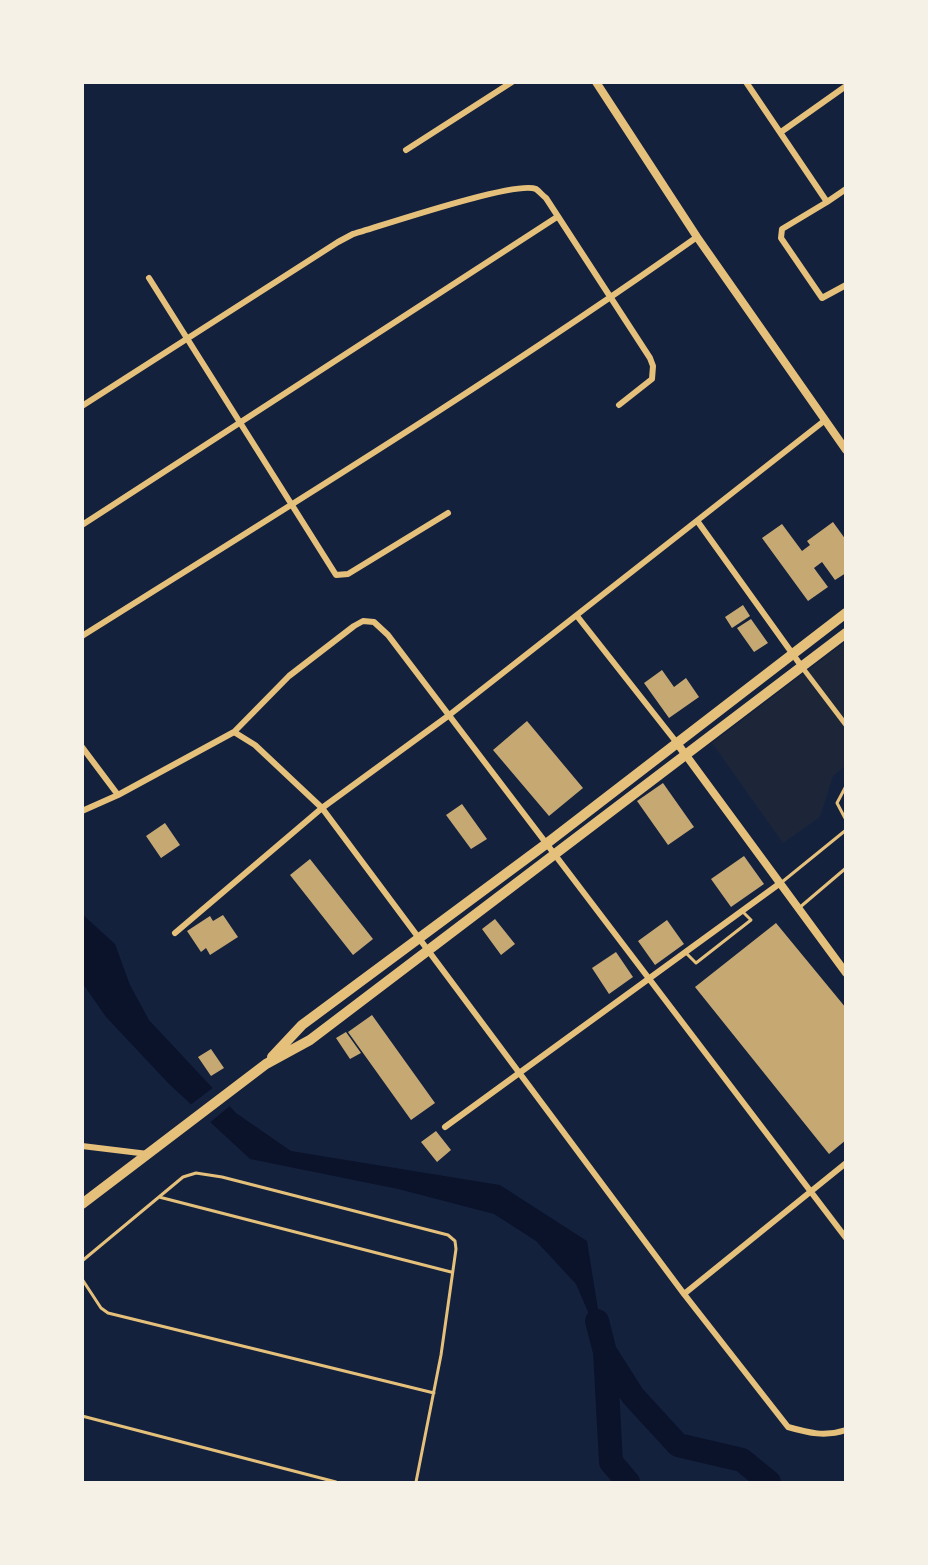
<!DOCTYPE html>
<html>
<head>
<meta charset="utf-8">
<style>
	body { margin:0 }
	#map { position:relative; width:928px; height:1565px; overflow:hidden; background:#14213d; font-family:"PT Sans",sans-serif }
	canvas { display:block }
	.frame { position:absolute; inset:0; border:84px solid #f6f1e7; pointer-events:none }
</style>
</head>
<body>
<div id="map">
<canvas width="928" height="1565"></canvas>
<div class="frame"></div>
</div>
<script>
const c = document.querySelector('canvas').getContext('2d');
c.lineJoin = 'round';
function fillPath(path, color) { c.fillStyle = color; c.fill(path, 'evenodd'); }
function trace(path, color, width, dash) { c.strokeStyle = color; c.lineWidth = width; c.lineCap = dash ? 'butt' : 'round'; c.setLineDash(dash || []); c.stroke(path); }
const green = new Path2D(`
	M 845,642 L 845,766 L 833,776 L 820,817 L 783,843 L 712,743 Z`);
const water = new Path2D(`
	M 82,914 L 115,944 L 130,985 L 149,1020 L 236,1113 L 291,1151 L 500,1185 L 587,1241 L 605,1352 L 576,1284 L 536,1241 L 494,1214 L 398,1189 L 250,1159 L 169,1084 L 106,1017 L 83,984 Z`);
const pier = new Path2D(`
	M 214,1087 L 231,1105 L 208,1124 L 189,1106 Z`);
const river = new Path2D(`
	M 597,1321 L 605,1352 L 611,1462 L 628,1482
	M 605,1352 L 633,1396 L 678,1445 L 742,1460 L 769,1482`);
const building = new Path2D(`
	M 833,522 L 846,540 L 846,573 L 835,580 L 822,562 L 814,568 L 828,587 L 808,601 L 762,538 L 782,524 L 802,551 L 810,545 L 807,541 Z
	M 743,605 L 750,616 L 732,628 L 725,617 Z
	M 751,619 L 768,643 L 754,652 L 737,628 Z
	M 662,670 L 674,687 L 686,678 L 699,697 L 669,718 L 644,683 Z
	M 527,721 L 583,788 L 549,816 L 493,750 Z
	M 663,783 L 694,827 L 668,845 L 637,801 Z
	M 462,804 L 487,839 L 471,849 L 446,815 Z
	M 165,823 L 180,845 L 161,858 L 146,836 Z
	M 744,856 L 764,884 L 731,907 L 711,879 Z
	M 310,859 L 373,939 L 353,955 L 290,875 Z
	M 223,915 L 238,937 L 210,955 L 206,948 L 201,952 L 187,931 L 210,916 L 213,921 Z
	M 495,919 L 515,944 L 501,955 L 482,929 Z
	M 667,920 L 684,944 L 655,965 L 638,941 Z
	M 776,923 L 846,1008 L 846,1140 L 829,1154 L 695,987 Z
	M 616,952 L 633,977 L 609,994 L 592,968 Z
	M 372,1015 L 435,1103 L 411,1120 L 348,1032 Z
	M 346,1032 L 361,1053 L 350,1059 L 336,1038 Z
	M 211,1049 L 224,1068 L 211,1076 L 198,1057 Z
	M 436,1131 L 451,1150 L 437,1162 L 421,1142 Z`);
const service = new Path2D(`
	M 846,786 L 837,803 L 846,820
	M 782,882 L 846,830
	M 799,908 L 846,868
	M 685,952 L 696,963 L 751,920 L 742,911
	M 159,1197 L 451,1272
	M 82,1261 L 183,1177 L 196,1173 L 222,1177 L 448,1235 L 455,1241 L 456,1249 L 441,1355 L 416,1482
	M 82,1279 L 101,1308 L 108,1313 L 434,1393
	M 82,1416 L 336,1482`);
const pedestrian = new Path2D(`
	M 802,667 L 846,725`);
const minor = new Path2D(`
	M 746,82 L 827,202 L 846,189
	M 781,132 L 846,86
	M 406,150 L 512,82
	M 827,202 L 782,229 L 781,238 L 822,298 L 846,285
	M 149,278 L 336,575 L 348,574 L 448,513
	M 82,406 L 338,242 L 353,234 C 381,226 516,180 536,189 C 539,191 543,196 546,198 L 650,358 L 653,366 L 652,379 L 619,405
	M 698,522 L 802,667
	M 82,525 L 557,217
	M 577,616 L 677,743
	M 82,636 C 289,506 498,378 697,237
	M 234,732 L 255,745 L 322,808 L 684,1294 L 788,1427 C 809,1433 825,1437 846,1430
	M 82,747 L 118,795 L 234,732 L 289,676 L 354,626 L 363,621 L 374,622 L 388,635 L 846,1238
	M 82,811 L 118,795
	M 175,933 L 322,808 L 448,716 L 824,421
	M 445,1127 L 779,884
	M 82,1146 L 148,1154
	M 684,1294 L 846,1163`);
const tertiary = new Path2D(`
	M 596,82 L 697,237 L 846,450
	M 677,743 L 846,973`);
const primary = new Path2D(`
	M 272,1057 L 302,1025 L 546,844 L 846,613
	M 82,1204 L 266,1064 L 310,1040 L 846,633`);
fillPath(green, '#1d2539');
fillPath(water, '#0b132b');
fillPath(pier, '#14213d');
trace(river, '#0b132b', 24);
fillPath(building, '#c6a872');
trace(service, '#e5c07b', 3);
trace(pedestrian, '#e5c07b', 5);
trace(minor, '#e5c07b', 6);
trace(tertiary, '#e5c07b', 8);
trace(primary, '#e5c07b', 10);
</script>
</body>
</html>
